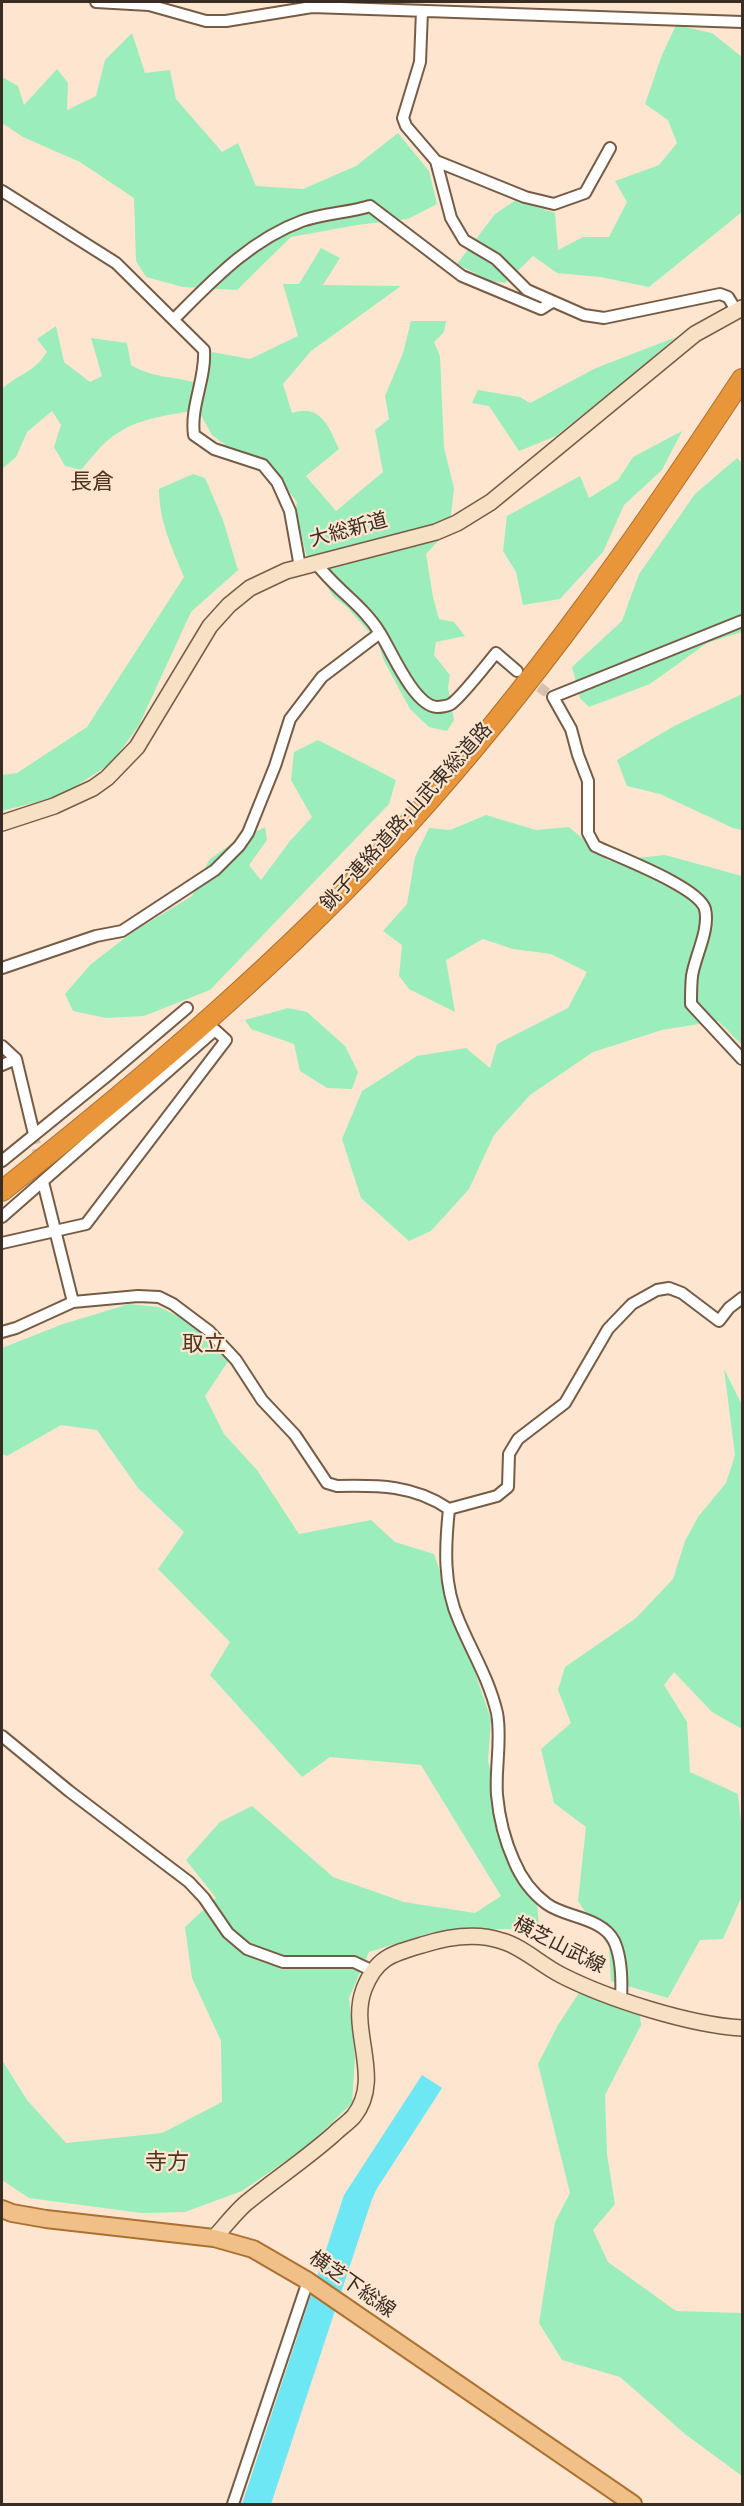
<!DOCTYPE html>
<html>
<head>
<meta charset="utf-8">
<style>
	body { margin:0 }
	#map { position:relative; width:744px; height:2506px; overflow:hidden; background:#fee5d0; font-family:Spectral,serif }
	canvas { display:block }
	.frame { position:absolute; inset:0; border:3px solid #392d23; pointer-events:none }
</style>
</head>
<body>
<div id="map">
<canvas width="744" height="2506"></canvas>
<div class="frame"></div>
</div>
<script>
const c = document.querySelector('canvas').getContext('2d');
c.lineJoin = 'round';
function fillPath(path, color) { c.fillStyle = color; c.fill(path, 'evenodd'); }
function trace(path, color, width, dash) { c.strokeStyle = color; c.lineWidth = width; c.lineCap = dash ? 'butt' : 'round'; c.setLineDash(dash || []); c.stroke(path); }
function label(font, color, halo, rows, align = 'center') {
  c.font = font + ' Spectral,"Noto Sans JP",serif'; c.lineWidth = 4.5; c.setLineDash([]); c.textBaseline = 'middle'; c.strokeStyle = halo; c.fillStyle = color; for (const [text, x, y, turn = 0] of rows) {
    c.save(); c.translate(x, y); c.rotate((+turn || 0) * Math.PI / 180); c.textAlign = isNaN(turn) ? turn : align; if (halo) c.strokeText(text, 0, 0); c.fillText(text, 0, 0); c.restore();
  }
}
const green = new Path2D(`
	M 676,25 L 712,33 L 742,57 L 742,212 L 649,287 L 600,277 L 557,273 L 533,256 L 505,283 L 490,281 L 457,264 L 495,214 L 516,200 L 555,213 L 558,250 L 583,237 L 609,237 L 627,202 L 615,181 L 659,165 L 677,143 L 668,120 L 645,104 L 662,55 Z
	M 132,33 L 145,73 L 170,70 L 176,99 L 222,152 L 238,143 L 256,186 L 303,189 L 356,166 L 398,133 L 429,171 L 437,204 L 408,219 L 357,225 L 291,237 L 237,290 L 183,287 L 146,277 L 136,261 L 134,198 L 80,162 L 23,137 L 2,123 L 2,77 L 18,86 L 24,105 L 57,69 L 68,83 L 67,110 L 96,96 L 105,60 Z
	M 321,248 L 340,258 L 323,285 L 401,286 L 311,351 L 283,384 L 292,413 C 321,403 329,427 339,449 L 306,476 L 336,511 L 383,472 L 375,430 L 389,419 L 385,396 L 403,353 L 411,321 L 446,321 L 444,332 L 434,342 L 440,356 L 444,448 L 454,488 L 451,515 L 440,539 L 426,554 L 433,597 L 439,619 L 454,622 L 465,636 L 436,642 L 434,655 L 450,675 L 448,687 L 454,720 L 447,731 L 429,727 L 410,709 L 384,661 L 378,642 L 347,607 L 334,597 L 306,555 L 301,532 L 294,519 L 297,502 L 265,460 L 232,450 L 212,435 L 198,410 C 174,414 141,418 121,431 C 104,440 93,456 81,470 L 65,466 L 54,447 L 61,425 L 52,411 L 27,432 L 16,457 L 2,469 L 2,389 C 19,373 33,374 47,352 L 37,339 L 56,326 L 64,362 L 90,382 L 102,376 L 91,338 L 127,343 L 131,365 C 157,381 179,374 205,387 L 212,352 L 250,359 L 298,336 L 283,284 L 299,284 Z
	M 676,337 L 623,383 L 556,436 L 519,451 L 489,406 L 472,403 L 478,390 L 520,397 L 530,403 L 596,368 Z
	M 682,431 L 662,470 L 624,505 L 603,552 L 560,599 L 523,605 L 516,572 L 503,551 L 507,516 L 580,476 L 589,498 L 618,480 L 633,457 Z
	M 737,458 L 742,463 L 742,632 L 707,643 L 650,684 L 589,707 L 580,698 L 572,667 L 622,621 L 639,574 L 695,494 Z
	M 193,474 L 205,478 L 223,520 L 238,570 L 191,612 L 139,725 L 112,763 L 60,796 L 2,811 L 2,775 L 17,773 L 87,727 L 184,577 C 172,548 159,521 159,489 Z
	M 742,694 L 742,830 L 733,828 L 660,794 L 627,786 L 617,760 L 674,726 Z
	M 318,740 L 396,780 L 389,804 L 210,990 L 144,1016 L 106,1018 L 73,1011 L 65,994 L 90,965 L 131,933 L 192,896 L 209,860 L 231,844 L 265,827 L 267,840 L 249,865 L 261,880 L 290,841 L 312,817 L 291,780 L 294,752 Z
	M 486,815 L 536,830 L 569,827 L 609,861 L 665,855 L 742,876 L 742,1045 L 718,1021 L 662,1030 L 593,1052 L 530,1095 L 494,1135 L 469,1189 L 431,1231 L 409,1241 L 361,1198 L 342,1139 L 362,1091 L 417,1056 L 466,1048 L 490,1068 L 497,1044 L 568,1008 L 587,972 L 551,954 L 513,949 L 483,939 L 446,960 L 455,1012 L 409,989 L 399,976 L 402,945 L 383,931 L 407,904 L 415,857 L 429,828 L 450,830 Z
	M 288,1008 L 307,1012 L 345,1046 L 358,1072 L 352,1089 L 327,1088 L 300,1071 L 294,1044 L 251,1029 L 245,1020 Z
	M 129,1304 L 159,1307 L 190,1322 L 229,1360 L 205,1396 L 224,1434 L 257,1470 L 299,1534 L 371,1520 L 395,1542 L 434,1554 L 491,1719 L 488,1761 L 505,1835 L 536,1895 L 539,1924 L 528,1928 L 434,1932 L 369,1952 L 349,1998 L 355,2058 L 352,2103 L 309,2145 L 242,2191 L 185,2212 L 141,2213 L 29,2198 L 2,2180 L 2,2060 L 27,2100 L 66,2143 L 162,2133 L 222,2102 L 221,2041 L 192,1978 L 185,1927 L 216,1898 L 186,1860 L 220,1822 L 252,1806 L 333,1877 L 404,1902 L 475,1913 L 501,1896 L 421,1765 L 330,1757 L 302,1777 L 210,1675 L 230,1642 L 158,1569 L 184,1532 L 138,1488 L 97,1430 L 61,1425 L 7,1456 L 2,1454 L 2,1348 L 63,1324 Z
	M 724,1369 L 742,1405 L 742,1729 L 712,1712 L 674,1672 L 664,1685 L 687,1722 L 690,1772 L 738,1794 L 742,1833 L 742,1896 L 723,1939 L 700,1940 L 668,1998 L 611,1981 L 609,1947 L 578,1901 L 586,1827 L 554,1803 L 541,1749 L 571,1723 L 558,1690 L 565,1667 L 636,1618 L 673,1579 L 685,1541 L 698,1517 L 726,1483 L 735,1455 Z
	M 580,1991 L 640,2015 L 641,2025 L 605,2095 L 607,2154 L 615,2204 L 593,2230 L 608,2262 L 676,2311 L 742,2313 L 742,2476 L 685,2434 L 620,2377 L 562,2360 L 539,2323 L 555,2222 L 570,2193 L 538,2064 L 558,2025 Z`);
const water = new Path2D(`
	M 422,2075 L 442,2088 L 376,2190 L 371,2202 L 271,2504 L 242,2504 L 344,2195 Z`);
const streetTunnel = new Path2D(`
	M 527,678 L 553,697
	M 34,1134 L 43,1182`);
const street = new Path2D(`
	M 96,2 L 149,5 L 206,21 L 226,21 L 312,7 L 742,22
	M 422,11 L 420,62 L 403,118 L 406,126 L 436,161 L 451,218 L 464,240 L 496,259 L 527,290 L 584,315 L 604,318 L 720,294 L 728,297 L 736,310
	M 436,161 L 525,197 L 554,204 L 585,193 L 610,148
	M 2,191 L 116,263 L 204,350 C 206,379 190,406 194,435 L 214,449 L 263,465 L 277,482 L 290,511 L 300,567
	M 174,319 C 212,281 250,240 302,221 C 324,213 348,213 370,206 L 462,276 L 541,309 L 552,302
	M 316,563 C 335,589 363,605 380,633 C 391,650 414,706 437,707 C 440,707 448,706 451,704 C 459,699 488,663 496,653 L 517,671
	M 742,621 L 553,697 L 571,729 L 578,755 L 588,781 L 588,833 L 595,846 C 618,857 699,887 705,909 C 710,930 695,956 692,976 C 691,985 691,995 691,1004 L 742,1059
	M 2,968 L 96,936 L 122,931 L 215,870 L 239,846 L 248,833 L 275,766 L 290,719 L 322,677 L 380,633
	M 2,1046 L 16,1059 L 34,1134
	M 2,1065 L 16,1059
	M 2,1161 L 108,1075 L 187,1008
	M 43,1182 L 73,1302
	M 2,1217 L 215,1030 L 226,1040 L 86,1224 L 2,1243
	M 2,1332 L 16,1328 L 73,1302 L 138,1296 L 159,1297 L 173,1304 L 209,1331 L 236,1360 L 262,1400 L 295,1435 L 327,1483 L 337,1486 C 378,1485 414,1485 449,1509 L 497,1496 L 508,1487 L 509,1454 L 518,1439 L 565,1403 L 608,1329 L 632,1304 L 657,1290 L 669,1288 L 682,1293 L 719,1321 L 729,1308 L 742,1298
	M 449,1509 C 445,1547 443,1585 459,1621 C 472,1652 489,1679 497,1713 C 502,1740 495,1768 497,1795 C 499,1817 505,1841 514,1861 C 521,1878 532,1893 547,1904 C 566,1918 602,1917 614,1941 C 622,1958 622,1980 621,1999
	M 2,1736 L 69,1791 L 189,1882 L 204,1898 L 228,1933 L 247,1949 L 283,1962 L 354,1962 L 371,1970
	M 233,2504 L 308,2281`);
const secondary = new Path2D(`
	M 2,823 L 54,806 L 93,788 L 107,778 L 137,747 L 210,626 L 229,605 L 250,588 L 286,571 L 436,532 L 457,523 L 491,502 L 695,334 L 742,308
	M 214,2238 C 224,2227 234,2214 245,2204 C 274,2180 306,2159 334,2134 C 340,2128 349,2122 354,2116 C 384,2078 348,2030 364,1989 C 376,1958 391,1954 422,1945 C 447,1937 476,1932 502,1941 C 523,1947 541,1965 561,1975 C 608,1999 690,2025 742,2028`);
const primary = new Path2D(`
	M 2,2209 L 12,2213 L 46,2219 L 214,2238 L 253,2249 L 308,2281 L 633,2504`);
const highway = new Path2D(`
	M 2,1191 C 146,1077 285,959 409,823 C 534,685 640,534 742,379`);
const streetNames = [
	["大総新道",349,532,-15],
	["銚子連絡道路;山武東総道路",408,818,-48],
	["横芝山武線",558,1947,27],
	["横芝下総線",351,2286,35]
];
const quarterNames = [
	["長倉",92,485],
	["取立",204,1347],
	["寺方",167,2165]
];
fillPath(green, '#9beebc');
fillPath(water, '#6de7f3');
trace(streetTunnel, '#d7c0ad', 10, [10, 5]);
trace(street, '#765c45', 14);
trace(secondary, '#765c45', 18);
trace(primary, '#ab7131', 20);
trace(highway, '#ab7131', 22);
trace(street, '#fff', 10);
trace(secondary, '#f8e0c4', 15);
trace(primary, '#f1c088', 16);
trace(highway, '#e89639', 20);
label('20px', '#392d23', '#fee5d0', streetNames);
label('22px', '#4d351f', '#fee5d0', quarterNames);
</script>
</body>
</html>
